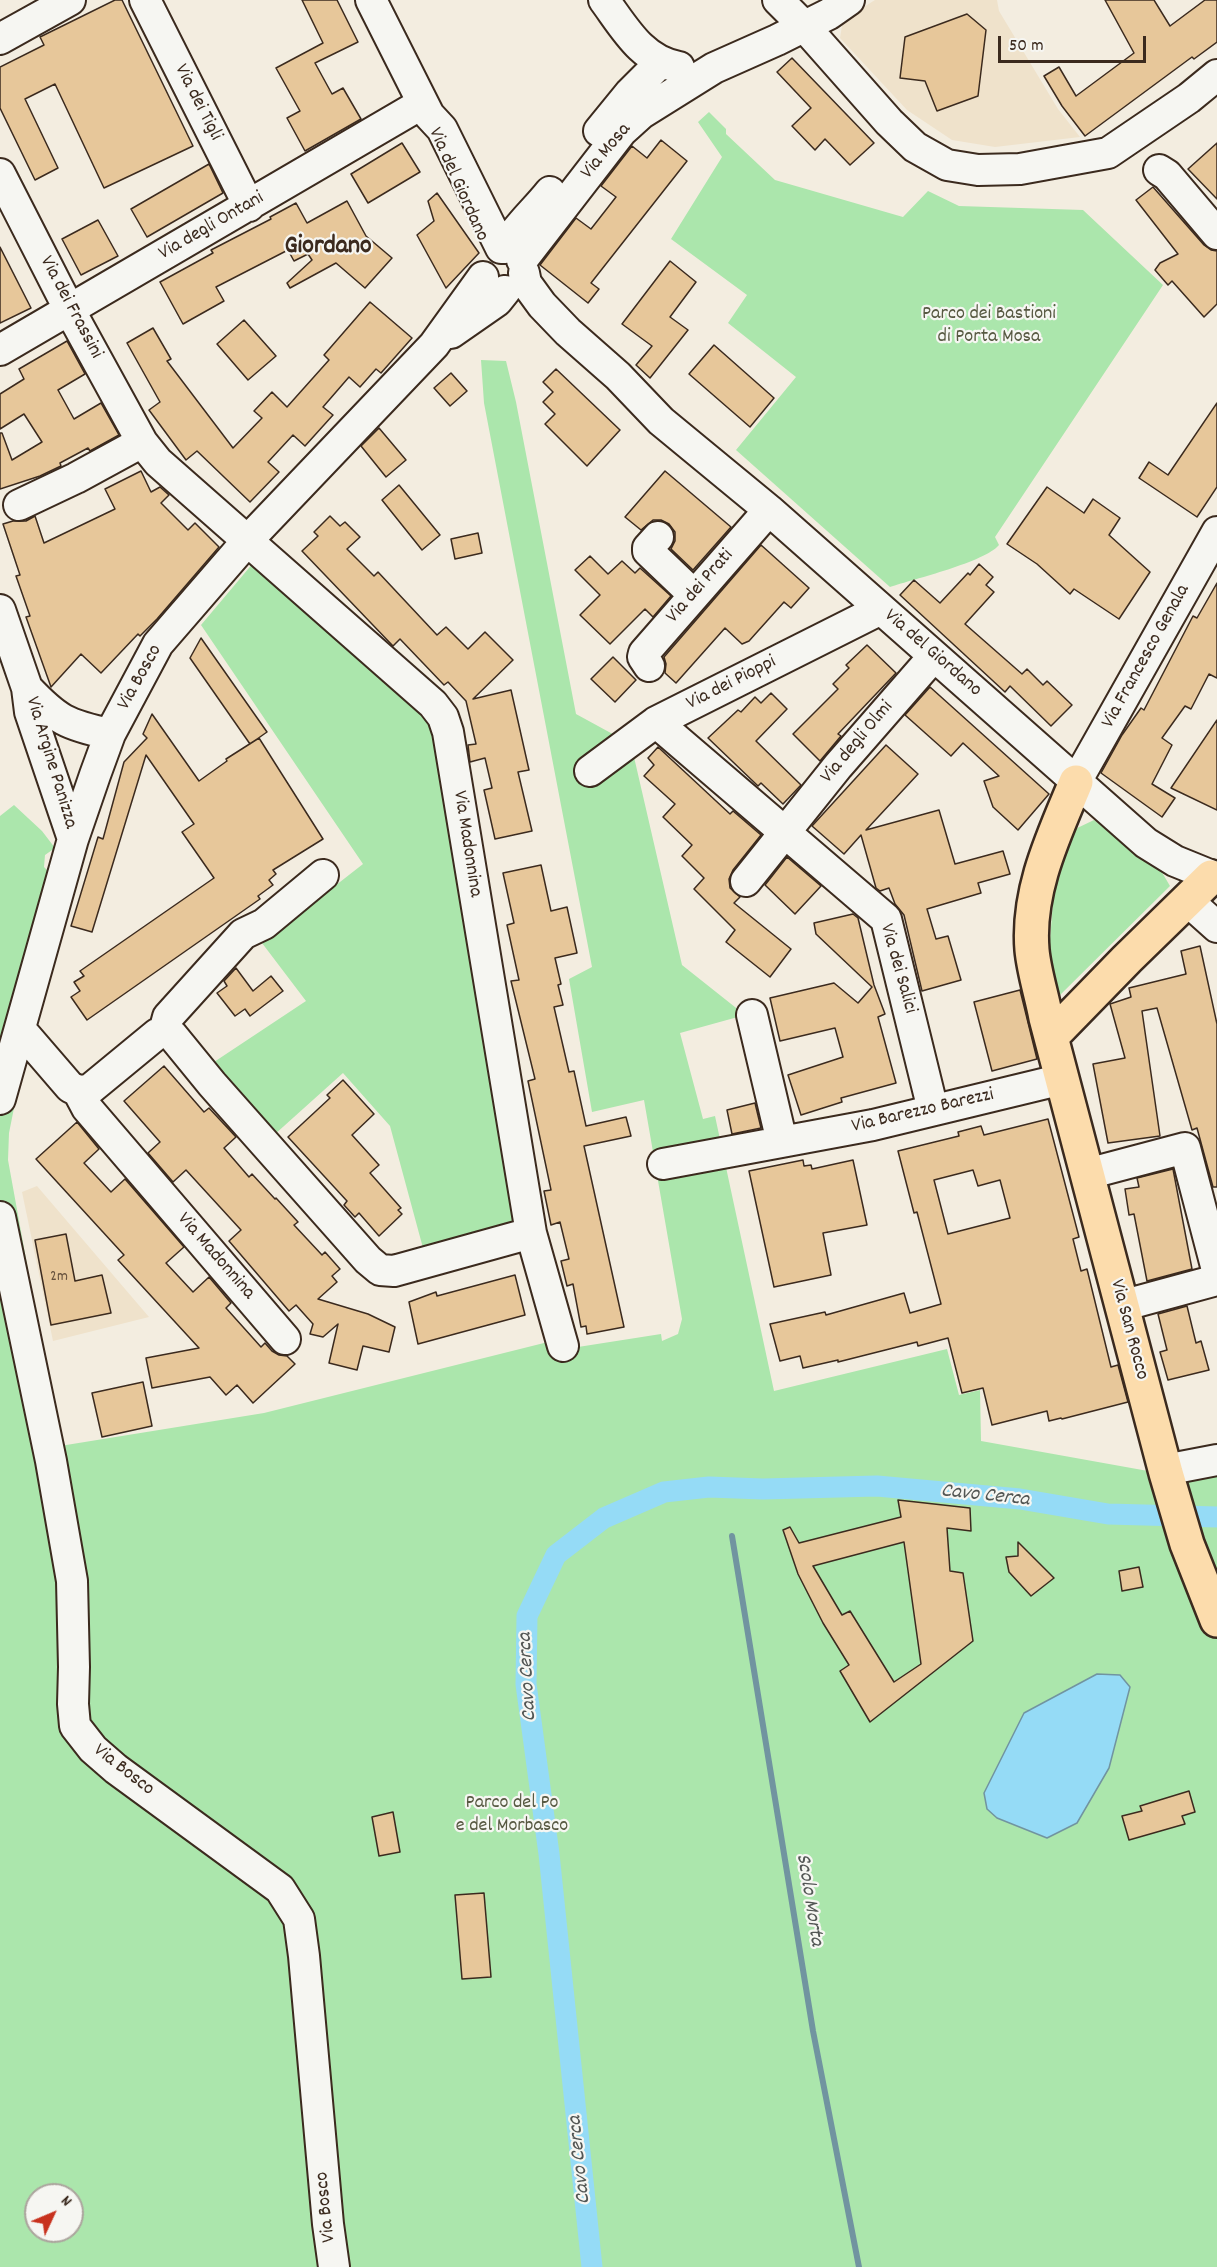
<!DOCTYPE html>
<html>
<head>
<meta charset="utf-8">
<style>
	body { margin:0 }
	#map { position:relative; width:1217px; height:2267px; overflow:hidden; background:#f3ede0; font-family:Dekko,sans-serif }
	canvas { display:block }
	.north { position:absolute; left:24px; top:2183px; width:60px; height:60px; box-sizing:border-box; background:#f6f6f2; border:2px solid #aba49d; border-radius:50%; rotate:46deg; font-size:16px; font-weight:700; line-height:24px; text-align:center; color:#3b2a1e }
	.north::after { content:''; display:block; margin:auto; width:21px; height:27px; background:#c8321e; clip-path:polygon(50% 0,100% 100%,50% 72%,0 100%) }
	.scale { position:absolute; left:998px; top:36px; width:148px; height:27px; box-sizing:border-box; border:3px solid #3b2a1e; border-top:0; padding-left:8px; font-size:18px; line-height:21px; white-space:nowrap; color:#3b2a1e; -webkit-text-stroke:4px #f6f6f2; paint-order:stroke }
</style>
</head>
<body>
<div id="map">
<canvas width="1217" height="2267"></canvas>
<div class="north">N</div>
<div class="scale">50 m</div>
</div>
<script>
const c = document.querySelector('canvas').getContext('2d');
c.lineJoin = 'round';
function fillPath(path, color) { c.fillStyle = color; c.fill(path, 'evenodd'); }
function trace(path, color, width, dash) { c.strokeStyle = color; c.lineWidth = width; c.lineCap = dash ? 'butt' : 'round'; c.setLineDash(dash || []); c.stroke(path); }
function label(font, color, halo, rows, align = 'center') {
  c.font = font + ' Dekko,sans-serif'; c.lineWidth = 4.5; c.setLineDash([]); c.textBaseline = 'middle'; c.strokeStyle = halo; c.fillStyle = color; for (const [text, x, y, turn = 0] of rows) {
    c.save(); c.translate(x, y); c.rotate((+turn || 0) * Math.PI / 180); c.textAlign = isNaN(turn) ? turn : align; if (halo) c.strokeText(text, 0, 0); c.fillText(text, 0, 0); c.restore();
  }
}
const built = new Path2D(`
	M 875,0 L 997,0 L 999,11 L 1058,109 L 1080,137 L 995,147 L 952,140 L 907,110 L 840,38 L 843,20 Z
	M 37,1186 L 149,1317 L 53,1341 L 22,1192 Z`);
const green = new Path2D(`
	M 709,112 L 726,129 L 726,134 L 775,180 L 903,217 L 928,191 L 959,206 L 1083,210 L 1163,285 L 995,537 L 999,545 C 985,562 914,579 890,587 L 736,450 L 796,377 L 728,323 L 747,295 L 671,239 L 722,157 L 698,122 Z
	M 481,360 L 506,361 L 516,402 L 576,714 L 631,744 L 682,965 L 745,1015 L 680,1033 L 703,1119 L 715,1116 L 774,1391 L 947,1349 L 959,1395 L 980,1390 L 981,1441 L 1148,1471 L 1217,1453 L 1217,2267 L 0,2267 L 0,1106 L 14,1108 L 9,1133 L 8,1160 L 60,1446 L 264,1413 L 552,1341 L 578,1347 L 661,1334 L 662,1341 L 678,1334 L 682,1319 L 644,1100 L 592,1112 L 569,979 L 592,967 L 484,403 ZM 36,2195 L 72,2195 L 72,2231 L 36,2231 Z
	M 254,562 L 435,722 L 517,1221 L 423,1248 L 390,1126 L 343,1073 L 274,1135 L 211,1064 L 306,1001 L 262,943 L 363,864 L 201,625 Z
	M 14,805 L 42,831 L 55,848 L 45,855 L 44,867 L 52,875 L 0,1069 L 0,816 Z
	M 1094,820 L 1160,869 L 1170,886 L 1055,1000 L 1049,954 L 1054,888 L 1071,831 Z`);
const water = new Path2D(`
	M 1097,1674 L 1120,1675 L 1130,1687 L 1109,1768 L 1077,1823 L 1047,1838 L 997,1818 L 987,1809 L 984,1793 L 1024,1713 Z`);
const stream = new Path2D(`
	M 732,1536 L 813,2031 L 859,2267`);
const canal = new Path2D(`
	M 592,2267 L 549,1854 L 526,1684 L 527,1616 L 556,1555 L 604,1518 L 664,1492 L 709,1487 L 763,1489 L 877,1486 L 1020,1499 L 1108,1514 L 1217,1517`);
const building = new Path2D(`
	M 115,0 L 122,0 L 193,146 L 104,188 L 55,84 L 25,99 L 58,168 L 35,180 L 0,108 L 0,67 L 44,45 L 40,37 Z
	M 302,0 L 337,0 L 358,42 L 315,63 L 332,94 L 343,88 L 361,119 L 305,151 L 287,118 L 300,111 L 276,68 L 323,43 Z
	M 1105,0 L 1154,0 L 1170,26 L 1205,0 L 1217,0 L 1217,42 L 1194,59 L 1192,57 L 1085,136 L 1062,106 L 1044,76 L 1059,67 L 1076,96 L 1134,53 Z
	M 967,14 L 986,30 L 978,96 L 937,111 L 925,81 L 900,78 L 905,37 Z
	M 792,58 L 874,143 L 850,165 L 825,139 L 815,150 L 792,126 L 811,108 L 777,72 Z
	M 661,140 L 687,161 L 591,283 L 599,289 L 588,303 L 540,265 L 576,218 L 591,229 L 616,197 L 601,186 L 632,146 L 647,158 Z
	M 402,143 L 420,172 L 368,203 L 351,174 Z
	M 1217,143 L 1217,199 L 1188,169 Z
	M 209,164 L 223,193 L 147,237 L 131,209 Z
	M 1153,187 L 1204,245 L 1211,250 L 1217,251 L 1217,304 L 1204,317 L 1172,281 L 1168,285 L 1155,270 L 1160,263 L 1178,254 L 1136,200 Z
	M 437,193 L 479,253 L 446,288 L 417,235 L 434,221 L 428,201 Z
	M 347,201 L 366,236 L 392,258 L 365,288 L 336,263 L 290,288 L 287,283 L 312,260 L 308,254 L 294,261 L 288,250 L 216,287 L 224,301 L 183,324 L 160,282 L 213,253 L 211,250 L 271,219 L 270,217 L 296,203 L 307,223 Z
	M 98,220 L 118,256 L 81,275 L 62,239 Z
	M 0,247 L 31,308 L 0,323 Z
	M 670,261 L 696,282 L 670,317 L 688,330 L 650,378 L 636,365 L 652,346 L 622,324 Z
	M 370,302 L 412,338 L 381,373 L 376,369 L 360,387 L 349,377 L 323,407 L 333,415 L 305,446 L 293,435 L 268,462 L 279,472 L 250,502 L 197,451 L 186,460 L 149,410 L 160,402 L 127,343 L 153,328 L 171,359 L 167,361 L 233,448 L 262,418 L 254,411 L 272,392 L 287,407 L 329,360 L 324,355 Z
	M 244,320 L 276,356 L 248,380 L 217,344 Z
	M 67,341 L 85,374 L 58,390 L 74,419 L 101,403 L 119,435 L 90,451 L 88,448 L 60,463 L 61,466 L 40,476 L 0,489 L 0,433 L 2,433 L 12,460 L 42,442 L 24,414 L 0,429 L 0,394 L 24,379 L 19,369 Z
	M 714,345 L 774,398 L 750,427 L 689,374 Z
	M 556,369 L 620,430 L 587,466 L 545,424 L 555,414 L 543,402 L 553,392 L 543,382 Z
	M 451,373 L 467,391 L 450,406 L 434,388 Z
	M 1217,403 L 1217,487 L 1197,517 L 1139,478 L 1149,462 L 1168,475 Z
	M 379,428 L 406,460 L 386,477 L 361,446 Z
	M 141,471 L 151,492 L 160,487 L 169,495 L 161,503 L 188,530 L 195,523 L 219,547 L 157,619 L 140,636 L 138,634 L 101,673 L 81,654 L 51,687 L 26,617 L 30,616 L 16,576 L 20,575 L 3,524 L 13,521 L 26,521 L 35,516 L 44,543 L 115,509 L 105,489 Z
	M 665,471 L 731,527 L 693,570 L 671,549 L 675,541 L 675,532 L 669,524 L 661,520 L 653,520 L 641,530 L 625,517 Z
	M 399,485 L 440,535 L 422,550 L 382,500 Z
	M 1047,487 L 1084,513 L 1093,499 L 1120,518 L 1109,535 L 1150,572 L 1119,619 L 1074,589 L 1070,594 L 1037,564 L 1007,544 Z
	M 330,516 L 340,526 L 345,522 L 360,537 L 347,549 L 374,576 L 378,572 L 437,635 L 446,627 L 468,649 L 485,632 L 513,660 L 473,699 L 511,690 L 529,770 L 518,772 L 532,831 L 495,839 L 484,790 L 492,788 L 485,758 L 470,762 L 468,745 L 476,744 L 466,701 L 448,682 L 444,685 L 400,639 L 393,646 L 302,551 L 318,536 L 314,532 Z
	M 478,533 L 482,553 L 455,559 L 451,539 Z
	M 761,545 L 809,588 L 791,608 L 784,602 L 749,641 L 742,644 L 725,628 L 676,683 L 665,673 L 666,664 L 664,657 Z
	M 590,556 L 608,574 L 622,561 L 635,573 L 640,568 L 671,596 L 653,617 L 645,609 L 610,644 L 580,615 L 600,595 L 575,570 Z
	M 979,564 L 993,577 L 986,585 L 994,592 L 965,624 L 1022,674 L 1027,669 L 1043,685 L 1047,681 L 1072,705 L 1051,726 L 1010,686 L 1005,692 L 900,595 L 914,580 L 940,603 L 968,573 L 970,575 Z
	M 1217,583 L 1217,678 L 1209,674 L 1191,709 L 1185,706 L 1162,738 L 1172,745 L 1152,784 L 1175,798 L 1162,817 L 1101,773 L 1122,735 L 1141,708 L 1144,710 L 1193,616 L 1197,618 Z
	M 201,638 L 267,732 L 250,744 L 190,658 Z
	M 867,645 L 896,673 L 838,734 L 841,736 L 820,761 L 793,734 L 838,689 L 833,684 L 849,668 L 846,665 Z
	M 613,657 L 636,680 L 615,702 L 591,679 Z
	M 930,687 L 1049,794 L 1018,830 L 993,807 L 984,781 L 999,776 L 963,743 L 951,756 L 905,715 Z
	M 771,693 L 787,709 L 756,741 L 801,785 L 783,804 L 761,783 L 758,786 L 708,738 L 738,710 L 741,712 L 755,697 L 761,703 Z
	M 152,714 L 199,781 L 227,761 L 226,759 L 259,738 L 323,839 L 273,870 L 276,874 L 269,880 L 273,885 L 258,896 L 260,899 L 87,1020 L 71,997 L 80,991 L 74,982 L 84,976 L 80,971 L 214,878 L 182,832 L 194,824 L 146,755 L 92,932 L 71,926 L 98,837 L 103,839 L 124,762 L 147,738 L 143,734 Z
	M 1217,720 L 1217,810 L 1171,788 Z
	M 886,745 L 918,774 L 866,830 L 939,810 L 955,864 L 1003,851 L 1010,874 L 978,883 L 981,893 L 927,909 L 936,939 L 948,936 L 961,980 L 922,991 L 904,915 L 895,904 L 889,888 L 880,891 L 876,888 L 861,835 L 844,854 L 812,826 Z
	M 658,747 L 730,814 L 733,811 L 761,835 L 733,870 L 729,879 L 730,888 L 740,897 L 734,903 L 791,949 L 770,977 L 726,942 L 735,930 L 694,889 L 704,878 L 682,856 L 692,845 L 663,817 L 675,804 L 644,776 L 654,765 L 648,758 Z
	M 787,857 L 821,886 L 795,914 L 765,885 Z
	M 541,865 L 551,911 L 567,907 L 577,953 L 555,958 L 561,984 L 558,985 L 563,1005 L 554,1007 L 569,1072 L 574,1071 L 586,1126 L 626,1117 L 631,1136 L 584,1146 L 624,1327 L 587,1334 L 586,1326 L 581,1327 L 573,1284 L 567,1286 L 561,1261 L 569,1259 L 560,1222 L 551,1225 L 544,1191 L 551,1190 L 528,1081 L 535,1079 L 511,981 L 519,980 L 507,925 L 514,923 L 503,873 Z
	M 853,914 L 858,918 L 874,985 L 885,1014 L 878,1017 L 896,1083 L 841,1098 L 842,1102 L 801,1115 L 788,1075 L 843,1057 L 835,1028 L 780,1041 L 770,998 L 834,983 L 858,1003 L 872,987 L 816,934 L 814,923 Z
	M 1200,946 L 1217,1024 L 1217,1187 L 1213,1187 L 1197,1128 L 1192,1130 L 1157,1008 L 1142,1011 L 1160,1136 L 1108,1143 L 1093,1064 L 1125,1058 L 1110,1004 L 1131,997 L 1129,988 L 1186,974 L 1181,951 Z
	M 236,968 L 253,991 L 271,976 L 283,991 L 250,1016 L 245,1009 L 235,1016 L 217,993 L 227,986 L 224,981 Z
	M 1020,990 L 1037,1059 L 992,1071 L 974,1002 Z
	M 164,1066 L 204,1112 L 209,1108 L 236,1137 L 224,1148 L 249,1177 L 252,1174 L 275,1199 L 276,1198 L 298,1222 L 294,1225 L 322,1255 L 325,1252 L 340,1269 L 332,1276 L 337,1282 L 318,1299 L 368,1314 L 395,1327 L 389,1352 L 363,1346 L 357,1370 L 329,1363 L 338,1324 L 323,1337 L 310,1334 L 313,1324 L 296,1305 L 289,1311 L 229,1241 L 241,1230 L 186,1170 L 173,1182 L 148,1153 L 160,1142 L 124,1101 Z
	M 343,1080 L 374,1114 L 352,1135 L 379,1165 L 370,1173 L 401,1208 L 398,1210 L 402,1214 L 379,1236 L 359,1213 L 355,1217 L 344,1205 L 347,1201 L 288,1137 L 330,1098 L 327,1095 Z
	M 755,1103 L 761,1128 L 732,1134 L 727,1110 Z
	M 1048,1119 L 1079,1237 L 1073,1239 L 1081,1271 L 1087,1269 L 1111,1367 L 1118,1365 L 1128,1402 L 1062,1419 L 1061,1418 L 1049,1421 L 1047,1411 L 992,1425 L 983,1388 L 962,1393 L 948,1338 L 918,1346 L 917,1342 L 838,1362 L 838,1360 L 803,1368 L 800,1356 L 780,1361 L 770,1324 L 825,1312 L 826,1315 L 904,1293 L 910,1313 L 941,1304 L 917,1212 L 914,1213 L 898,1151 L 959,1136 L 958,1132 L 981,1126 L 984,1135 ZM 973,1170 L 978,1186 L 1000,1180 L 1010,1218 L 948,1234 L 934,1180 Z
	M 77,1122 L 99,1149 L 84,1163 L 111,1192 L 125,1179 L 184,1247 L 166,1263 L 193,1292 L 209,1277 L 231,1303 L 226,1308 L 261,1347 L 265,1343 L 272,1351 L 279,1355 L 287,1356 L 295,1364 L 253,1403 L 237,1385 L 226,1395 L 210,1377 L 152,1388 L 146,1358 L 199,1348 L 118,1260 L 124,1255 L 36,1159 Z
	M 803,1160 L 804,1166 L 811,1165 L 812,1169 L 853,1160 L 867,1225 L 823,1233 L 831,1275 L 774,1287 L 749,1171 Z
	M 1173,1169 L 1192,1269 L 1147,1281 L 1134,1214 L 1129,1215 L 1125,1189 L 1139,1187 L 1137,1178 Z
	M 66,1234 L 75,1281 L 102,1275 L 111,1313 L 51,1325 L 35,1240 Z
	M 515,1275 L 525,1315 L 418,1344 L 409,1302 L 436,1292 L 437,1296 Z
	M 1187,1306 L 1196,1343 L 1201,1341 L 1209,1370 L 1168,1380 L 1160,1352 L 1167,1350 L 1158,1314 Z
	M 143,1382 L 152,1426 L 102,1437 L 92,1393 Z
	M 898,1500 L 970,1508 L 971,1531 L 947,1528 L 950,1571 L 963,1573 L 973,1641 L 870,1722 L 840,1671 L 849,1665 L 823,1623 L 798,1574 L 783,1530 L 790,1527 L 799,1543 L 901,1517 ZM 904,1542 L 921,1664 L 894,1682 L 850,1611 L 842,1615 L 813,1566 Z
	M 1018,1542 L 1054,1578 L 1031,1596 L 1009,1572 L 1006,1557 L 1018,1556 Z
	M 1139,1567 L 1143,1587 L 1122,1591 L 1119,1571 Z
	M 1189,1791 L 1195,1812 L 1182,1816 L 1185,1824 L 1129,1840 L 1122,1816 L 1142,1811 L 1140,1806 Z
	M 393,1812 L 400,1852 L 379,1856 L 372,1817 Z
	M 484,1893 L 491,1977 L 462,1979 L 455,1895 Z`);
const minor = new Path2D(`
	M 145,0 L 249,206
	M 371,0 L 429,115 L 442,129 L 501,248
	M 604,0 C 624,27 642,61 679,67
	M 778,0 L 804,26 L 889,122 L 915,147 L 947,165 L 978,170 L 1020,169 L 1108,153 L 1189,98 L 1217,75
	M 0,39 L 70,0
	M 599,131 L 630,93 L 661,62
	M 1159,170 L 1167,175 L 1217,234
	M 0,174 L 69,309 L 142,442 L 158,462 L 433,704 L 443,717 L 448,732 L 531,1233 L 394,1271 L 380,1270 L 368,1260 L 212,1084 L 172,1035 L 164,1032
	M 504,248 C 516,227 535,211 550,192
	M 522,260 L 621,132 L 642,113 L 714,68 L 777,40 L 829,14 L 849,0
	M 524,273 L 526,283 L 542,305 L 568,332 L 618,376 L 661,421 L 769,510 L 1146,843 L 1175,861 L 1217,878
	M 451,333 L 497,301 L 505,291
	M 0,350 L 423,103
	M 19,505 L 76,478 L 142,442
	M 658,537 L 648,548 L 648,551 L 694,595
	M 0,610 L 27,688 L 30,712 L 73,839
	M 649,666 L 643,657 L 644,653 L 769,510
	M 27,688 C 57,720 67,725 110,734
	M 656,722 L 886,919 L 933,1110
	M 590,771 L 656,722 L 881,609
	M 1076,782 L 1217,532
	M 746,881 L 838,766 L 934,656
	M 1185,902 L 1198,910 L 1217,927
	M 752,1015 L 782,1142
	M 20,1029 L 70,1087 L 78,1091 L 87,1108 L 285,1339
	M 78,1091 L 89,1090 L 157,1034 L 164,1032 L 168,1017 L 243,934 L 264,924 L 323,875
	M 0,1099 L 73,839 L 95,775 L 110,734 L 158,644 L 248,540 L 434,345 L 483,277
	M 663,1164 L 873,1125 L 1063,1079
	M 1087,1174 L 1185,1148 L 1217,1270
	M 0,1217 L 51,1461 L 72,1581 L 74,1667 L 73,1704 L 75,1726 L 93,1749 L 116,1769 L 280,1889 L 299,1919 L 304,1956 L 328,2224 L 334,2267
	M 531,1233 L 563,1346
	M 1121,1306 L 1217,1280
	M 1165,1470 L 1217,1460`);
const major = new Path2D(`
	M 1076,782 C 1054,835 1027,890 1032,950 C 1034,972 1042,996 1046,1018 L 1166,1473 L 1187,1544 L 1217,1620
	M 1052,1036 L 1127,959 L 1211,877`);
const numberNames = [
	["2m",59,1278]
];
const streetNames = [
	["Via dei Tigli",197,103,63],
	["Via Mosa",607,152,-50],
	["Via del Giordano",457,185,66],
	["Via degli Ontani",212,227,-30],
	["Via dei Frassini",70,308,62],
	["Via dei Prati",701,587,-49],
	["Via del Giordano",932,654,41],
	["Via Francesco Genala",1147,657,-61],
	["Via Bosco",141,678,-61],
	["Via dei Pioppi",732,684,-27],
	["Via degli Olmi",858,743,-50],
	["Via Argine Panizza",50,763,73],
	["Via Madonnina",466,844,81],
	["Via dei Salici",897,969,74],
	["Via Barezzo Barezzi",923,1112,-13],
	["Via Madonnina",215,1257,49],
	["Via San Rocco",1128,1330,75],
	["Via Bosco",123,1771,38],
	["Via Bosco",327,2207,-96]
];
const parkNames = [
	["Parco dei Bastioni",989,315],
	["di Porta Mosa",989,338],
	["Parco del Po",512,1804],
	["e del Morbasco",512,1827]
];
const waterNames = [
	["Cavo Cerca",985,1497,6],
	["Cavo Cerca",529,1677,-93],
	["Scolo Morta",808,1900,81],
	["Cavo Cerca",581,2160,-96]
];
const districtNames = [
	["Giordano",328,248]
];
fillPath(built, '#efe2cb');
fillPath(green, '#abe6ac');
fillPath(water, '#95dbf6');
trace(water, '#7194a0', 1.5);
trace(stream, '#7194a0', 6);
trace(canal, '#95dbf6', 21);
fillPath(building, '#e7c79a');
trace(building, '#3b2a1e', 1.5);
trace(minor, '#3b2a1e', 34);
trace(major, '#3b2a1e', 38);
trace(minor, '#f6f6f2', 30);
trace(major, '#fcdcac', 33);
label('16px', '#66513d', null, numberNames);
label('20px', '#3b2a1e', '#f6f6f2', streetNames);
label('20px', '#575942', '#f6f6f2', parkNames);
label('italic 21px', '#525654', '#f6f6f2', waterNames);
label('bold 26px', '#3b2a1e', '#f6f6f2', districtNames);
</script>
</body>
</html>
